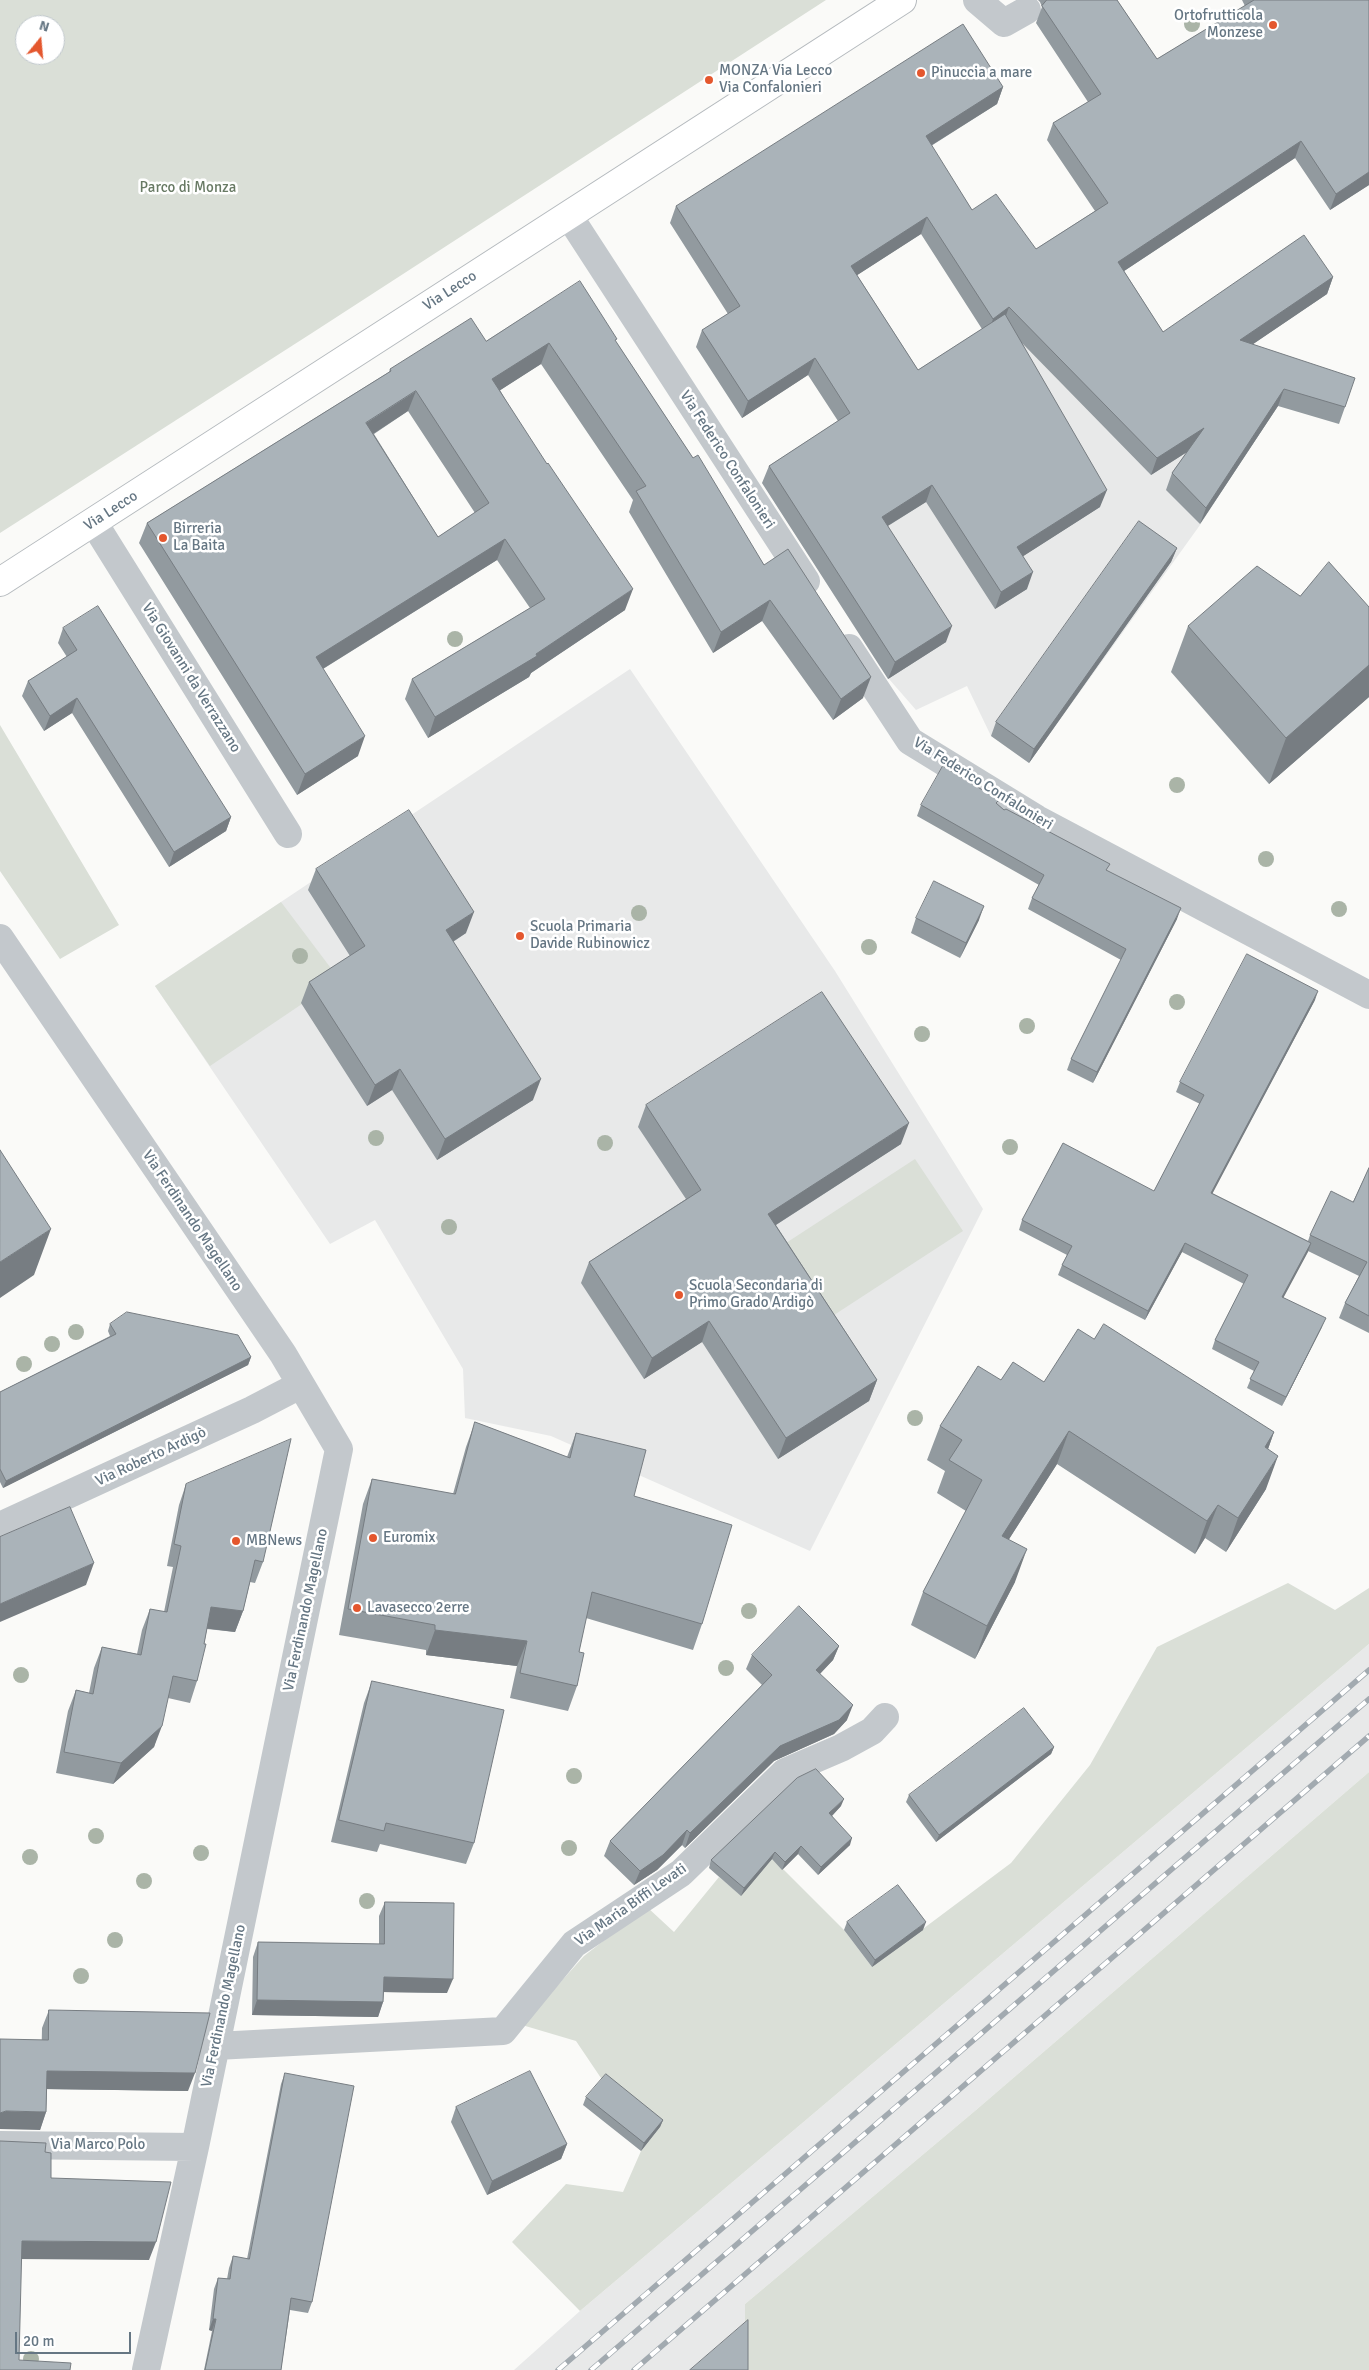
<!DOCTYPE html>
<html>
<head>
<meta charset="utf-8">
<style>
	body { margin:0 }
	#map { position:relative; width:1369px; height:2370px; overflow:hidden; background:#fafaf8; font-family:Signika,sans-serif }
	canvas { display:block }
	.north { position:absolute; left:15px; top:15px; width:50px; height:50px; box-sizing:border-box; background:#fff; border:1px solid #c1c8cd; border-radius:50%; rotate:17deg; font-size:14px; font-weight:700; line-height:20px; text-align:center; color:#657683 }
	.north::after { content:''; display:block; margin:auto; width:18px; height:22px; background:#e4572e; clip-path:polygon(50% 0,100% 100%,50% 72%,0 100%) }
	.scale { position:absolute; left:15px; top:2332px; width:116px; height:22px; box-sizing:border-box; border:2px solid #657683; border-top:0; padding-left:6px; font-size:15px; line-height:18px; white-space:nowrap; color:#657683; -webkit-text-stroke:4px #fff; paint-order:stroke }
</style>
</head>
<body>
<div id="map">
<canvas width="1369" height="2370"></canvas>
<div class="north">N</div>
<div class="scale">20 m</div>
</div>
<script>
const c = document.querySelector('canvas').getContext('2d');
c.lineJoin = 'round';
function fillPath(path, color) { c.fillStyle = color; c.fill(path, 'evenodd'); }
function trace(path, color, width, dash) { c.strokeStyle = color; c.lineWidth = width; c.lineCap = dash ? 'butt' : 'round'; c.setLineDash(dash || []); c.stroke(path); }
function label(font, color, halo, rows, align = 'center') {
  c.font = font + ' Signika,sans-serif'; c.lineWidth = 5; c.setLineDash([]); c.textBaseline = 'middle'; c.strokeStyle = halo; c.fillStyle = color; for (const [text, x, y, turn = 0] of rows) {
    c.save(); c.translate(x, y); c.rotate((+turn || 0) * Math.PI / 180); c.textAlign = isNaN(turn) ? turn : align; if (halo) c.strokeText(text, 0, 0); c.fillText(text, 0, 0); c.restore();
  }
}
const built = new Path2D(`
	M 1024,315 L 1262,430 L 1200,525 L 1029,763 L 991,736 L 967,686 L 916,710 L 889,679 L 762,483 Z
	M 630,669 L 835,971 L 983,1209 L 810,1551 L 551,1436 L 465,1418 L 463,1369 L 375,1220 L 330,1244 L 155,986 Z
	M 1369,1644 L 1369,1772 L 976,2110 L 745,2304 L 745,2370 L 514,2370 L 580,2311 Z`);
const green = new Path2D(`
	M 0,0 L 826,0 L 312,333 L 0,533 ZM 25,25 L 55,25 L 55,55 L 25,55 Z
	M 0,725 L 119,925 L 60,959 L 0,871 Z
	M 281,902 L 339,979 L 210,1066 L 155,986 Z
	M 915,1159 L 963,1231 L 834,1315 L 786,1243 Z
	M 1288,1583 L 1335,1610 L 1369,1588 L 1369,1644 L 580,2311 L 512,2242 L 566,2184 L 623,2192 L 641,2151 L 660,2127 L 603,2081 L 576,2041 L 522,2025 L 584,1956 L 647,1907 L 674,1932 L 719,1877 L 741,1895 L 752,1838 L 844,1930 L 872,1967 L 1011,1863 L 1090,1765 L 1157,1647 Z
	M 1369,1772 L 1369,2370 L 745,2370 L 745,2304 L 976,2110 Z`);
const minor = new Path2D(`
	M 977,0 L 1004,23 L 1027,10
	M 569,216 L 806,581
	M 94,523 L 288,834
	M 849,648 L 910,741 L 1037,819 L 1369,995
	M 0,938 L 283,1354 L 339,1449 L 195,2147 L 146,2370
	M 0,1526 L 252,1410 L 300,1385
	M 216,2046 L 503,2031 L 574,1944 L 681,1873 L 785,1772 L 841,1748 L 872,1731 L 885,1717
	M 0,2145 L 195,2147`);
const major = new Path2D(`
	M 0,582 L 902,0`);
const rail = new Path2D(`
	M 558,2370 L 1369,1670
	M 591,2370 L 1369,1699
	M 634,2370 L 1369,1736`);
const trees = [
	[1192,24],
	[455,639],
	[1177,785],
	[1266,859],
	[1339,909],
	[639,913],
	[869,947],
	[300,956],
	[1177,1002],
	[1027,1026],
	[922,1034],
	[376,1138],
	[605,1143],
	[1010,1147],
	[449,1227],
	[76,1332],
	[52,1344],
	[24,1364],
	[915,1418],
	[749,1611],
	[726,1668],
	[21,1675],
	[574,1776],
	[96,1836],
	[569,1848],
	[201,1853],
	[30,1857],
	[144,1881],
	[367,1901],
	[115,1940],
	[81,1976],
	[31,2359]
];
const wall = new Path2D(`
	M 1038,0 L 1117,0 L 1157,59 L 1245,6 L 1242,0 L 1369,0 L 1369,185 L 1330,210 L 1295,158 L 1124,271 L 1163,332 L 1333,277 L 1327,294 L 1253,344 L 1345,407 L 1339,424 L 1278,406 L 1200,524 L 1166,490 L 1172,473 L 1187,452 L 1151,475 L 1022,343 L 1100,507 L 1023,556 L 1027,589 L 995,609 L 926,502 L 888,526 L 946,642 L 888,679 L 762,483 L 769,466 L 838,421 L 808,375 L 742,418 L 696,347 L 702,330 L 728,314 L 670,223 L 676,206 L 1003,87 L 997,104 L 931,146 L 972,210 L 1036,249 L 1095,211 L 1047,140 L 1053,123 L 1088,102 L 1036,23 L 1042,7 L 1040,2 ZM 921,234 L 982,329 L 918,370 L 857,275 Z
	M 486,341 L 616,342 L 764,565 L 863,698 L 833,720 L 762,621 L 713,653 L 629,512 L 633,500 L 541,364 L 500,390 L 625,610 L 531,673 L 529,677 L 428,738 L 405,699 L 412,679 L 530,608 L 497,560 L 323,669 L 358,756 L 297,795 L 139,543 L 147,523 L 389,372 L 390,369 ZM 408,411 L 475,513 L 438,537 L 374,434 Z
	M 1177,548 L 1171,562 L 1029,763 L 991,736 L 996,722 Z
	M 1300,596 L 1369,607 L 1369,697 L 1269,784 L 1171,672 L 1188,626 Z
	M 63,628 L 231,817 L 226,831 L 169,867 L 72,713 L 44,731 L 22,696 L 28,681 L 67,657 L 58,643 Z
	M 997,804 L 1004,810 L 1107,871 L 1177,919 L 1093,1083 L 1067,1070 L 1071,1059 L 1121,960 L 1028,909 L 1032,898 L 1039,885 L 917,816 L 921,805 Z
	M 316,869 L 466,933 L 453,942 L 533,1100 L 437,1160 L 392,1090 L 367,1106 L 301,1003 L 309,982 L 350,956 L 308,890 Z
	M 916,918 L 979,920 L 960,958 L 911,933 Z
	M 1315,1000 L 1212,1193 L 1308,1241 L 1310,1235 L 1353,1202 L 1369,1168 L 1369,1333 L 1339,1318 L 1345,1303 L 1359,1276 L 1308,1251 L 1283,1297 L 1322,1327 L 1282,1406 L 1247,1388 L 1254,1371 L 1212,1349 L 1215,1340 L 1244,1284 L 1182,1252 L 1145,1320 L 1058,1275 L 1062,1265 L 1067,1255 L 1019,1230 L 1022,1220 L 1154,1191 L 1200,1104 L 1176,1092 L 1180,1082 Z
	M 646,1105 L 901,1144 L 776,1225 L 877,1380 L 869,1401 L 778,1459 L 702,1342 L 644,1379 L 581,1283 L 589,1262 L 686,1199 L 638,1127 Z
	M 110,1324 L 251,1357 L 248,1365 L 3,1488 L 0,1482 L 0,1392 L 110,1336 L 108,1331 Z
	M 1094,1339 L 1274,1432 L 1268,1449 L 1266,1489 L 1226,1552 L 1205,1538 L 1195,1554 L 1057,1464 L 1009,1539 L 1015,1582 L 975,1659 L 911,1625 L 923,1592 L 966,1511 L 937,1493 L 945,1471 L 927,1460 L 940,1426 L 1001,1380 L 1044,1382 Z
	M 475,1422 L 567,1457 L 576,1433 L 634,1496 L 702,1624 L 693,1650 L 586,1618 L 579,1652 L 577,1686 L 568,1711 L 510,1698 L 517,1666 L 426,1655 L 426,1650 L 339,1635 L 363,1504 L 372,1479 L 453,1494 L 466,1447 Z
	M 186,1484 L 263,1562 L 255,1583 L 250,1582 L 243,1611 L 235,1632 L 207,1629 L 197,1681 L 190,1703 L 168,1698 L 154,1747 L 113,1784 L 56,1773 L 68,1711 L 76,1690 L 89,1693 L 94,1668 L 102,1647 L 137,1654 L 142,1630 L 150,1609 L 164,1612 L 173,1567 L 167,1566 L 179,1505 Z
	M 839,1646 L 833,1660 L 820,1674 L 847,1720 L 834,1734 L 774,1761 L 685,1848 L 682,1845 L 657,1870 L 634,1885 L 604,1856 L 610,1841 L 762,1685 L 746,1669 L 752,1655 Z
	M 372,1681 L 474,1843 L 466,1864 L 380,1844 L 377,1852 L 331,1842 L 364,1703 Z
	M 1054,1747 L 1051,1754 L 936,1842 L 906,1802 L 909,1795 Z
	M 841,1806 L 832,1816 L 850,1845 L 818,1875 L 798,1854 L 782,1870 L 772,1859 L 741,1896 L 709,1868 L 711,1860 Z
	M 385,1902 L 447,1993 L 384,1992 L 383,2002 L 378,2017 L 252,2015 L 253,1957 L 258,1942 L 379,1944 L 379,1916 Z
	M 847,1922 L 923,1930 L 872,1967 L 844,1930 Z
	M 49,2010 L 188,2091 L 47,2089 L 46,2112 L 40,2130 L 42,2028 Z
	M 285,2073 L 312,2302 L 308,2313 L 290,2310 L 281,2370 L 204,2370 L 212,2331 L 209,2330 L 214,2289 L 218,2278 L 227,2279 L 229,2268 L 233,2256 L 247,2259 L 281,2084 Z
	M 586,2097 L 663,2120 L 660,2127 L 641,2151 L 583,2105 Z
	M 456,2107 L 567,2144 L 561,2159 L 487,2195 L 451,2122 Z`);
const shadedWall = new Path2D(`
	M 1003,87 L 997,104 L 919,153 L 926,136 Z
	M 1301,141 L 1295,158 L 1112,279 L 1118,262 Z
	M 1369,172 L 1369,185 L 1330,210 L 1336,194 Z
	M 927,217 L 921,234 L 845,283 L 851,266 Z
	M 1333,277 L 1327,294 L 1234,357 L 1240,340 Z
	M 1009,307 L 1003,324 L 987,336 L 993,319 Z
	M 549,343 L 541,364 L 485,400 L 492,379 Z
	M 815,358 L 808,375 L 742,418 L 748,401 Z
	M 1284,389 L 1278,406 L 1200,524 L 1206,508 Z
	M 416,391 L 408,411 L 359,443 L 366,423 Z
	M 1204,428 L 1198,445 L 1151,475 L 1157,458 Z
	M 932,485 L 926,502 L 876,533 L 882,517 Z
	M 1107,490 L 1100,507 L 1011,564 L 1017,547 Z
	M 505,539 L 497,560 L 308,678 L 316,657 Z
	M 1177,548 L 1171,562 L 1029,763 L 1034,749 Z
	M 1033,572 L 1027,589 L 995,609 L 1001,592 Z
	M 633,589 L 625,610 L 531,673 L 529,677 L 428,738 L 435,717 L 536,654 Z
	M 770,600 L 762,621 L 713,653 L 721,632 Z
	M 952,626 L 946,642 L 888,679 L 895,662 Z
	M 1369,665 L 1369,697 L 1269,784 L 1286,738 Z
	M 871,677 L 863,698 L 833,720 L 841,699 Z
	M 77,698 L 72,713 L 44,731 L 50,716 Z
	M 365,736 L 358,756 L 297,795 L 305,774 Z
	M 231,817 L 226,831 L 169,867 L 174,852 Z
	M 984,906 L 979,920 L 960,958 L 966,943 Z
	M 1181,908 L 1177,919 L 1093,1083 L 1097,1072 Z
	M 474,912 L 466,933 L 438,951 L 446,930 Z
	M 1318,991 L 1315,1000 L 1208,1202 L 1211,1193 Z
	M 400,1069 L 392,1090 L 367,1106 L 375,1085 Z
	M 541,1079 L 533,1100 L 437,1160 L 445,1139 Z
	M 909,1123 L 901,1144 L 760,1235 L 768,1214 Z
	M 51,1229 L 34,1275 L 0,1298 L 0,1262 Z
	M 1185,1243 L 1182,1252 L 1145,1320 L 1148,1311 Z
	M 1311,1243 L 1308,1252 L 1279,1306 L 1282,1297 Z
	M 1326,1318 L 1322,1327 L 1282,1406 L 1286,1397 Z
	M 709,1321 L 702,1342 L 644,1379 L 652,1358 Z
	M 251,1357 L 248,1365 L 3,1488 L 6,1481 Z
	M 877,1380 L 869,1401 L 778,1459 L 786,1438 Z
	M 1069,1431 L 1057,1464 L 990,1569 L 1002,1536 Z
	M 1274,1432 L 1262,1466 L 1265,1447 Z
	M 1278,1456 L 1266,1489 L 1226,1552 L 1238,1518 Z
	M 1218,1505 L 1205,1538 L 1195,1554 L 1207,1521 Z
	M 1027,1549 L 1015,1582 L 975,1659 L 987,1626 Z
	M 94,1563 L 86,1585 L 0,1622 L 0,1604 Z
	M 211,1607 L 243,1611 L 235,1632 L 203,1628 Z
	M 435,1630 L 527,1641 L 517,1666 L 426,1655 Z
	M 839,1646 L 833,1660 L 810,1684 L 816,1670 Z
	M 853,1705 L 847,1720 L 834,1734 L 774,1761 L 685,1848 L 690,1833 L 780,1746 Z
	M 162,1726 L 154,1747 L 113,1784 L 121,1763 Z
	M 1054,1747 L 1051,1754 L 936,1842 L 939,1835 Z
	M 844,1799 L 841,1806 L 827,1821 L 829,1813 Z
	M 687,1830 L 682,1845 L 657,1870 L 634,1885 L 640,1871 Z
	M 852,1838 L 850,1845 L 818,1875 L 821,1867 Z
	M 801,1846 L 798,1854 L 782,1870 L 785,1862 Z
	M 775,1852 L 772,1859 L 741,1896 L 744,1888 Z
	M 926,1922 L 923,1930 L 872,1967 L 875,1960 Z
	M 384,1977 L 453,1979 L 447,1993 L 379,1992 Z
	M 257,2000 L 383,2002 L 378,2017 L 252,2015 Z
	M 47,2071 L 195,2073 L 188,2091 L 41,2089 Z
	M 6,2111 L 46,2112 L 40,2130 L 0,2129 L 0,2113 Z
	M 663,2120 L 660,2127 L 641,2151 L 644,2143 Z
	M 567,2144 L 561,2159 L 487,2195 L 492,2181 Z
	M 22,2241 L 156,2242 L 149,2260 L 16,2259 Z
	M 213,2319 L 216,2319 L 212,2331 L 209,2330 Z`);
const building = new Path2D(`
	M 1047,0 L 1117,0 L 1157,59 L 1254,0 L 1369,0 L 1369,172 L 1336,194 L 1301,141 L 1118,262 L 1163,332 L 1304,235 L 1333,277 L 1240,340 L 1355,378 L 1345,407 L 1284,389 L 1206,508 L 1172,473 L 1204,428 L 1157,458 L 1009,307 L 993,319 L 927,217 L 851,266 L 918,370 L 1005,314 L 1107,490 L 1017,547 L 1033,572 L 1001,592 L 932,485 L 882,517 L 952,626 L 895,662 L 769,466 L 850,413 L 815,358 L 748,401 L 702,330 L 740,306 L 676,206 L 963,24 L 1003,87 L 926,136 L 972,210 L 996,194 L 1036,249 L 1108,203 L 1053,123 L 1101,94 L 1042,6 Z
	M 580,281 L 617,339 L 615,340 L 693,458 L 698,455 L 764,565 L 788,549 L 871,677 L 841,699 L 770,600 L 721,632 L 636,491 L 646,486 L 549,343 L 492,379 L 547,464 L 548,463 L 633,589 L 536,654 L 537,656 L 435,717 L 412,679 L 545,599 L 505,539 L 316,657 L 365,736 L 305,774 L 147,523 L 391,371 L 390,369 L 471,318 L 486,341 ZM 416,391 L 489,503 L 438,537 L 366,423 Z
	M 1139,521 L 1177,548 L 1034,749 L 996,722 Z
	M 1329,562 L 1369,607 L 1369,665 L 1286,738 L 1188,626 L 1257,566 L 1300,596 Z
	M 98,606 L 231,817 L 174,852 L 77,698 L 50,716 L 28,681 L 77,650 L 63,628 Z
	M 943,766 L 999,800 L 996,803 L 1004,810 L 1006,809 L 1110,864 L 1106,870 L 1181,908 L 1097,1072 L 1071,1059 L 1126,949 L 1032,898 L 1044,875 L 921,805 Z
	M 409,810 L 474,912 L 446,930 L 541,1079 L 445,1139 L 400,1069 L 375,1085 L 309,982 L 365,946 L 316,869 Z
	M 934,881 L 984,906 L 966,943 L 916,918 Z
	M 1247,954 L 1318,991 L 1211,1193 L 1311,1243 L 1282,1297 L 1326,1318 L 1286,1397 L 1250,1379 L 1259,1362 L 1215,1340 L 1248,1275 L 1185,1243 L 1148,1311 L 1062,1265 L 1072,1246 L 1022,1220 L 1063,1143 L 1154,1191 L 1204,1095 L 1180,1082 Z
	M 822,992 L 909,1123 L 768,1214 L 877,1380 L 786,1438 L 709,1321 L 652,1358 L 589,1262 L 701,1190 L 646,1105 Z
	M 0,1150 L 51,1229 L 0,1262 Z
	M 1369,1168 L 1369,1316 L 1345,1303 L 1367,1262 L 1310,1235 L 1331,1191 L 1353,1202 Z
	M 127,1312 L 238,1335 L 251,1357 L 6,1481 L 0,1469 L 0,1392 L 116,1334 L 110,1324 Z
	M 1104,1324 L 1274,1432 L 1265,1447 L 1278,1456 L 1238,1518 L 1218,1505 L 1207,1521 L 1069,1431 L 1002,1536 L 1027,1549 L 987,1626 L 923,1592 L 982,1480 L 949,1460 L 962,1440 L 940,1426 L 978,1366 L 1001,1380 L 1013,1362 L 1044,1382 L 1078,1329 L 1094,1339 Z
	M 475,1422 L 570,1458 L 576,1433 L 646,1450 L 634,1496 L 732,1525 L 702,1624 L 592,1592 L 579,1652 L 584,1653 L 577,1686 L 520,1673 L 527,1641 L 435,1630 L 435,1625 L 348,1609 L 372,1479 L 455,1494 Z
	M 291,1439 L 263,1562 L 255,1560 L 243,1611 L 211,1607 L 204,1644 L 206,1644 L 197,1681 L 173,1676 L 162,1726 L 121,1763 L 64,1752 L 76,1690 L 93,1694 L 102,1647 L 141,1655 L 150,1609 L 167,1612 L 181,1546 L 174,1544 L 186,1484 Z
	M 70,1507 L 94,1563 L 0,1604 L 0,1537 Z
	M 799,1606 L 839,1646 L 816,1670 L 853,1705 L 839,1720 L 780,1746 L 690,1833 L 687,1830 L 663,1855 L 640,1871 L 610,1841 L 772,1675 L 752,1655 Z
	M 372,1681 L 504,1710 L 474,1843 L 386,1823 L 384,1831 L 339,1820 Z
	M 1024,1708 L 1054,1747 L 939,1835 L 909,1795 Z
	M 816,1769 L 844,1799 L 829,1813 L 852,1838 L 821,1867 L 801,1846 L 785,1862 L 775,1852 L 744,1888 L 711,1860 L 797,1778 Z
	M 898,1885 L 926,1922 L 875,1960 L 847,1922 Z
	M 385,1902 L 454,1903 L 453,1979 L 384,1977 L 383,2002 L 257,2000 L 258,1942 L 384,1944 Z
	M 49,2010 L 210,2013 L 195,2073 L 47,2071 L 46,2112 L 6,2111 L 0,2113 L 0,2039 L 48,2040 Z
	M 530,2071 L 567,2144 L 492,2181 L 456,2107 Z
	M 285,2073 L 354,2086 L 312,2302 L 291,2298 L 281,2370 L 205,2370 L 216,2319 L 213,2319 L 218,2278 L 230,2279 L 233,2256 L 249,2259 Z
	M 606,2074 L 663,2120 L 644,2143 L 586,2097 Z
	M 0,2141 L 46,2143 L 45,2152 L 51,2153 L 51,2178 L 171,2182 L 156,2242 L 22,2241 L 19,2360 L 71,2363 L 70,2370 L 0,2370 Z
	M 748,2320 L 748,2370 L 690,2370 Z`);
const markers = [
	[1273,25,5,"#e4572e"],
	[921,73,5,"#e4572e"],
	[709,80,5,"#e4572e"],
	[163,538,5,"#e4572e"],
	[520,936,5,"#e4572e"],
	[679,1295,5,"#e4572e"],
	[373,1538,5,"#e4572e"],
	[236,1541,5,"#e4572e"],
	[357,1608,5,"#e4572e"]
];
const poiNames = [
	["Ortofrutticola",1263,16,"right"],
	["Monzese",1263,33,"right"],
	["MONZA Via Lecco",719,71],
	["Via Confalonieri",719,88],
	["Pinuccia a mare",931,73],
	["Birreria",173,529],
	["La Baita",173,546],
	["Scuola Primaria",530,927],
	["Davide Rubinowicz",530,944],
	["Scuola Secondaria di",689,1286],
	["Primo Grado Ardigò",689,1303],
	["Euromix",383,1538],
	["MBNews",246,1541],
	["Lavasecco 2erre",367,1608]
];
const parkNames = [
	["Parco di Monza",188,188]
];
const streetNames = [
	["Via Lecco",450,291,-33],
	["Via Federico Confalonieri",727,460,57],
	["Via Lecco",111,511,-33],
	["Via Giovanni da Verrazzano",191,678,58],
	["Via Federico Confalonieri",983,784,32],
	["Via Ferdinando Magellano",192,1221,56],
	["Via Roberto Ardigò",151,1457,-25],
	["Via Ferdinando Magellano",306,1610,-78],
	["Via Maria Biffi Levati",631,1905,-35],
	["Via Ferdinando Magellano",224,2006,-78],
	["Via Marco Polo",98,2145]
];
fillPath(built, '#e8e9e9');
fillPath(green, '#dadfd7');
trace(major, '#b5babe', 30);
trace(minor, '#c3c8cc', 28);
trace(major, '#fff', 28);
trace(rail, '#a2aab0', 5.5);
trace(rail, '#fff', 4, [11]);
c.fillStyle = '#aab4a7';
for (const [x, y] of trees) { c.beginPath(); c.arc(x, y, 8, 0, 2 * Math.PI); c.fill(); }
fillPath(wall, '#929a9f');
fillPath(shadedWall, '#777d82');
fillPath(building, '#aab3b9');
trace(building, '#777d82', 1);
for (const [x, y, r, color] of markers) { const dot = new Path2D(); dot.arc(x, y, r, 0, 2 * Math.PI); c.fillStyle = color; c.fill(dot); trace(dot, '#fff', 2); }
label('15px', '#657683', '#fff', poiNames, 'left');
label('15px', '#687a64', '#fff', parkNames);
label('15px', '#657683', '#fff', streetNames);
</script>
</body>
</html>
